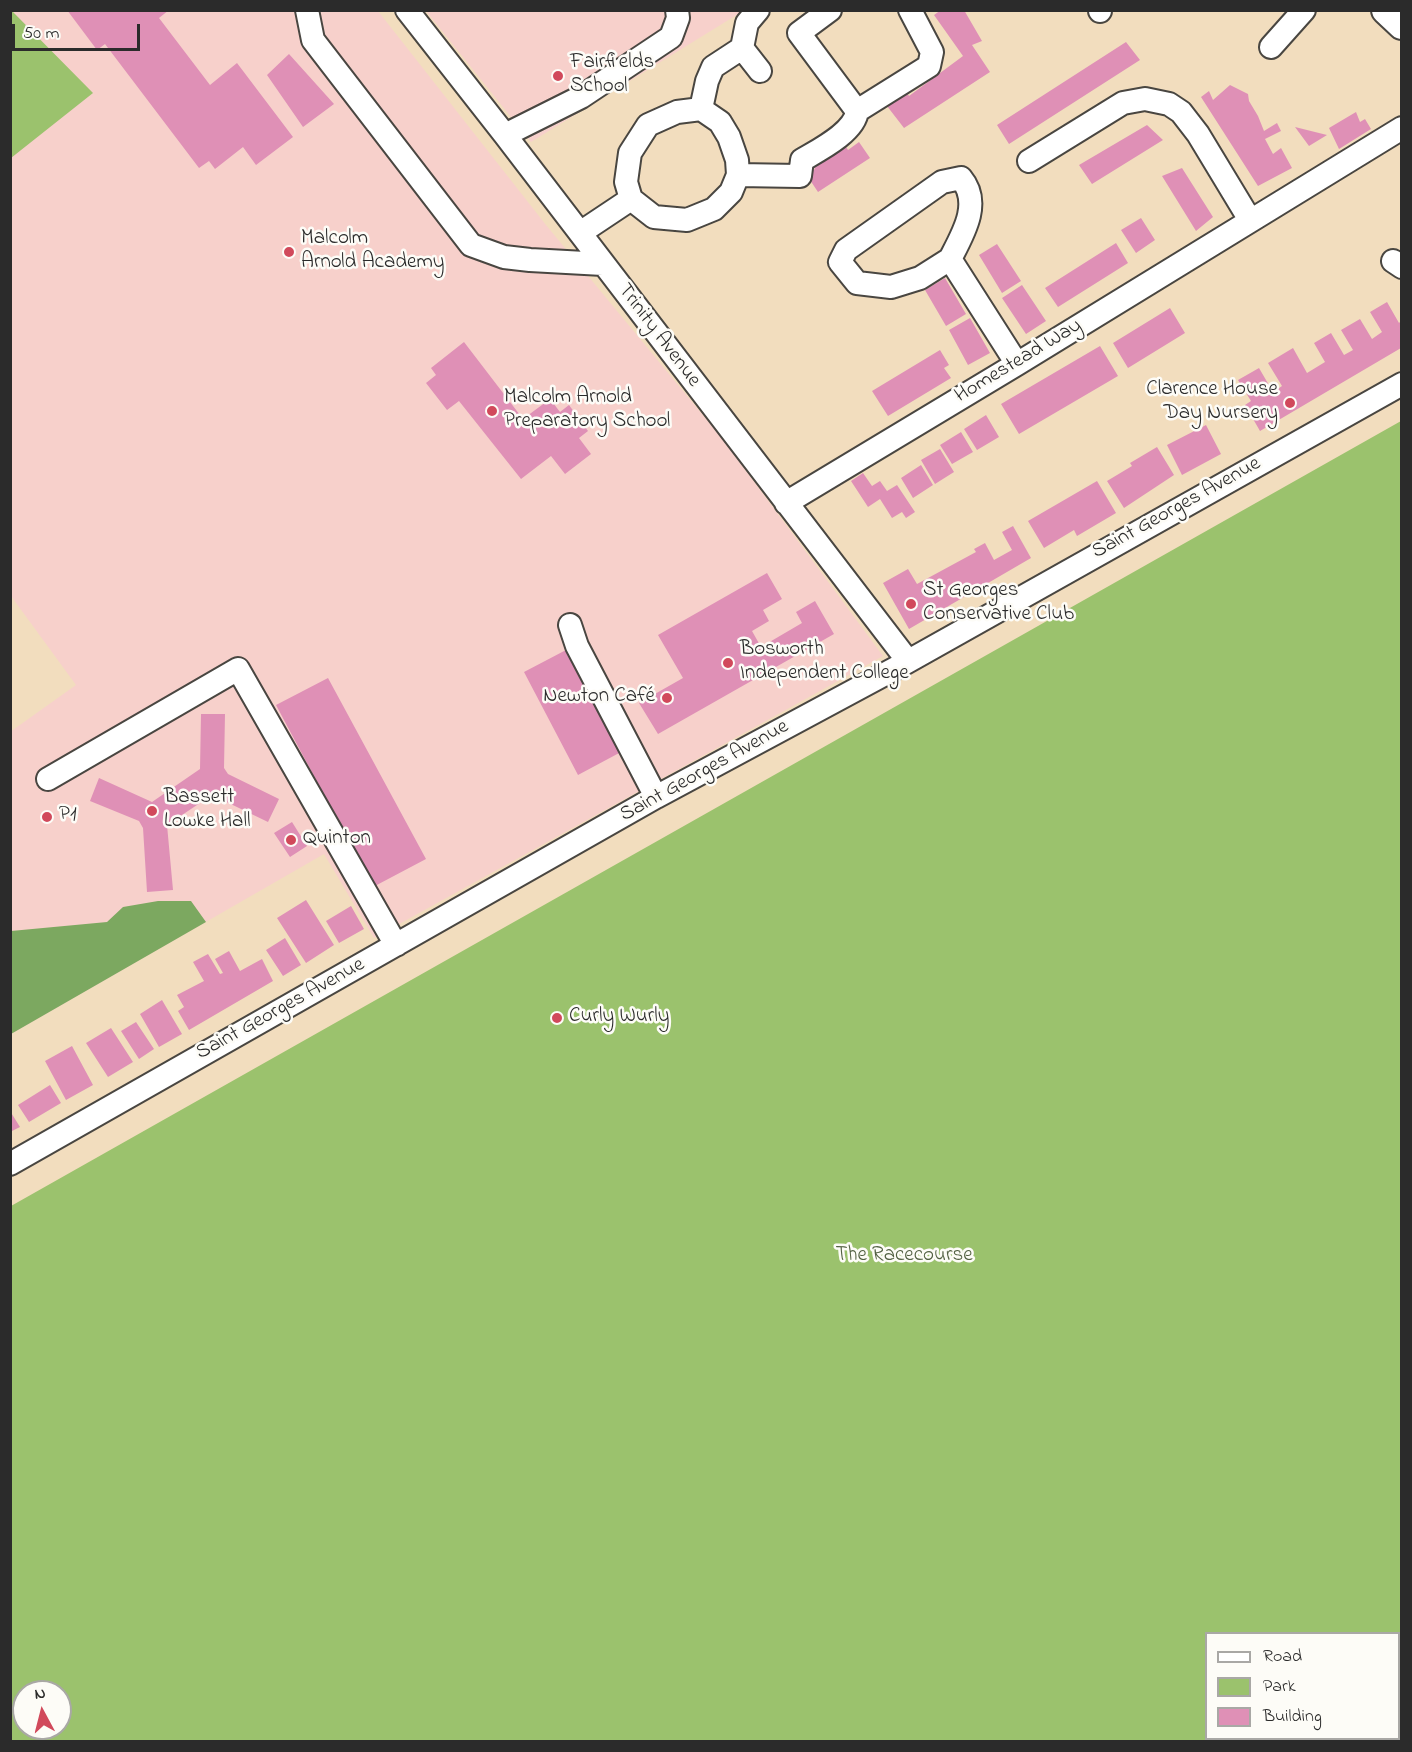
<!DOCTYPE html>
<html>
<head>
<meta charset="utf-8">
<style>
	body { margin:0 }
	#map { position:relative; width:1412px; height:1752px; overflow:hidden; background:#f2ddbe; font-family:"Indie Flower",sans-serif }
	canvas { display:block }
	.frame { position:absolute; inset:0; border:12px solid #2b2b2b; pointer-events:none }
	.legend { position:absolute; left:1205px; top:1632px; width:195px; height:108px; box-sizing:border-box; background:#fdfcf7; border:2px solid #a9a8a5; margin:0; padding:8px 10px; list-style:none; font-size:18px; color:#2b2b2b }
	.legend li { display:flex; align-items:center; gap:12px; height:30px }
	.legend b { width:30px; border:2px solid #a9a8a5 }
	.north { position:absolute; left:12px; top:1680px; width:60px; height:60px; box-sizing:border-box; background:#fdfcf7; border:2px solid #a9a8a5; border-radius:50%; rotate:353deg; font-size:16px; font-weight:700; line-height:24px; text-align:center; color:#2b2b2b }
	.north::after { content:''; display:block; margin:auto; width:21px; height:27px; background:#d1495b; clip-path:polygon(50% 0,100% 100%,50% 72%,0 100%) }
	.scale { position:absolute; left:12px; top:24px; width:128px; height:27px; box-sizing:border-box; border:3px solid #2b2b2b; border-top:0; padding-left:8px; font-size:18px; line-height:21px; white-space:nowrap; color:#2b2b2b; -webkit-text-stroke:4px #fdfcf7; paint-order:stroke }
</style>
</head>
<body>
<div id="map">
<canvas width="1412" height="1752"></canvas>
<div class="frame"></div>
<ul class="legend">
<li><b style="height:8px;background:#fff"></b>Road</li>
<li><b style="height:16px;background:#9bc26d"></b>Park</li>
<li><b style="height:16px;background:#df90b6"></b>Building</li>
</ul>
<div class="north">N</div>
<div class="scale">50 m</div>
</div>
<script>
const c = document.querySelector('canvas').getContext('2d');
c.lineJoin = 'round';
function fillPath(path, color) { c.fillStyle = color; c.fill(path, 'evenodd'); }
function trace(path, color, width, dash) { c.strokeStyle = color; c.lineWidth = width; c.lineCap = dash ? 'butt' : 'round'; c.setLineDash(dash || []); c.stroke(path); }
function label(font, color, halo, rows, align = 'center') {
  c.font = font + ' "Indie Flower",sans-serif'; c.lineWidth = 5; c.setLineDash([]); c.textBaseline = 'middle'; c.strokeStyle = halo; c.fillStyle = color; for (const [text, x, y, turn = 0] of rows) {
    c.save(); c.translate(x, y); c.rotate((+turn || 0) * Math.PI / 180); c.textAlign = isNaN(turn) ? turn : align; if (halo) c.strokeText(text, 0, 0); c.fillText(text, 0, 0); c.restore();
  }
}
const built = new Path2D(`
	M 11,11 L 378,11 L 546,225 L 721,437 L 883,656 L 374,938 L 324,854 L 11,1034 L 10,732 L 76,685 L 11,596 Z
	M 426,11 L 743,11 L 531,142 Z`);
const green = new Path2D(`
	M 12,11 L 93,93 L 11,158 L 10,11 Z
	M 1401,421 L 1401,1722 L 1399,1724 L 1398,1634 L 1206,1634 L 1206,1738 L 1363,1739 L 1355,1742 L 11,1741 L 11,1206 ZM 24,1692 L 60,1692 L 60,1728 L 24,1728 Z`);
const forest = new Path2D(`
	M 158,901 L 191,901 L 206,922 L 11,1034 L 11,931 L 107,922 L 123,907 Z`);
const building = new Path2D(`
	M 67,10 L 169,10 L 159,18 L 210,85 L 237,63 L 293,137 L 256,165 L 243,147 L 215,169 L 209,161 L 199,168 L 105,44 L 97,50 Z
	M 941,10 L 964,10 L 982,41 L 972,45 L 990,72 L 904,128 L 880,97 L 902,84 L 909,96 L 963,56 L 934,15 Z
	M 1126,42 L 1140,60 L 1009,144 L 997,125 Z
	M 289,54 L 334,104 L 303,127 L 267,75 Z
	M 1230,85 L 1248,94 L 1249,101 L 1258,116 L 1264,131 L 1277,123 L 1281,131 L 1265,139 L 1273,154 L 1281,148 L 1292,168 L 1258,186 L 1201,97 L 1209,91 L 1213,100 Z
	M 1356,112 L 1360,122 L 1365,119 L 1371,129 L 1339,149 L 1329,128 Z
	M 1147,125 L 1163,140 L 1092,184 L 1079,165 Z
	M 1295,127 L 1327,135 L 1309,146 Z
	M 843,142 L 848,150 L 859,142 L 870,158 L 818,192 L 806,174 L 815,169 L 811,163 Z
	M 1182,168 L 1213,217 L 1196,231 L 1162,176 Z
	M 1141,218 L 1155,240 L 1136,253 L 1121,230 Z
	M 1116,243 L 1128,263 L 1058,307 L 1045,288 Z
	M 997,244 L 1021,281 L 1002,293 L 979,255 Z
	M 945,278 L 966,314 L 946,326 L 925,290 Z
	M 1022,285 L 1046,321 L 1026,334 L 1002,298 Z
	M 1387,302 L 1399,323 L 1401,321 L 1401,348 L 1260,431 L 1245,405 L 1251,401 L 1238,380 L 1259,368 L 1273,392 L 1282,386 L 1268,363 L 1293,348 L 1307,373 L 1325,362 L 1314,343 L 1331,333 L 1344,355 L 1353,350 L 1341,330 L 1360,319 L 1372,339 L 1382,332 L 1370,312 Z
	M 1170,308 L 1185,333 L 1128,368 L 1113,343 Z
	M 970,318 L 990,353 L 968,365 L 949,330 Z
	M 464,342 L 523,419 L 550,399 L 560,412 L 569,405 L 588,431 L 579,438 L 591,454 L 565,474 L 551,456 L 521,479 L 459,401 L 447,410 L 426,383 L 436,375 L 431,368 Z
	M 1100,346 L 1118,376 L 1019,434 L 1001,404 Z
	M 940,350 L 949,365 L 944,368 L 951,378 L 888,416 L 872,391 Z
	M 986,415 L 999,437 L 977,450 L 964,429 Z
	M 1206,425 L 1221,454 L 1182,475 L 1167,445 Z
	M 961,432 L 973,452 L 952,464 L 940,445 Z
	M 1157,447 L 1174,475 L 1124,508 L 1107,481 L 1132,466 L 1130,463 Z
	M 940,449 L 954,472 L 935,484 L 921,460 Z
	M 921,465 L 933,485 L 913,498 L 901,478 Z
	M 863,473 L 872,486 L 880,481 L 887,491 L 897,485 L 915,512 L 906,518 L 902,512 L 892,518 L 880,499 L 868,507 L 851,481 Z
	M 1097,481 L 1116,513 L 1077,536 L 1074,530 L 1044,548 L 1028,521 Z
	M 1013,526 L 1031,558 L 909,629 L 883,583 L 908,569 L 917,584 L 976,552 L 974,549 L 985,543 L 994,560 L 1012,550 L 1002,532 Z
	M 767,573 L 782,599 L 763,610 L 769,621 L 752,631 L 761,647 L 802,623 L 796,612 L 815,601 L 834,634 L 658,734 L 639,703 L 683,678 L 658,635 Z
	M 566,650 L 621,752 L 578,775 L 524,672 Z
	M 328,678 L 426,859 L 373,887 L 276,705 Z
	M 201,714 L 225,714 L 224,768 L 228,774 L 279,799 L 268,822 L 212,795 L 167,825 L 173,890 L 147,892 L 143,828 L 139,821 L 90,801 L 99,778 L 152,802 L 200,769 Z
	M 292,822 L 307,846 L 290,857 L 274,833 Z
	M 306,900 L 334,945 L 306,963 L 277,918 Z
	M 351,906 L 364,929 L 339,943 L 326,921 Z
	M 285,938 L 301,965 L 283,976 L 266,950 Z
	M 229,951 L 240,971 L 262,959 L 273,981 L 189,1030 L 178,1011 L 184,1007 L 177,995 L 204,981 L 193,962 L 208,954 L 220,974 L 223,973 L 215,959 Z
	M 162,1000 L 182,1034 L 159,1047 L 140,1014 Z
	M 136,1022 L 154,1049 L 139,1059 L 121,1031 Z
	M 111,1028 L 133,1062 L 108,1077 L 86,1043 Z
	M 72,1046 L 93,1085 L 66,1100 L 45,1061 Z
	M 50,1085 L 61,1103 L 29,1122 L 18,1105 Z
	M 10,1111 L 20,1127 L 10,1132 Z`);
const minor = new Path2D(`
	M 307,10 L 313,40 L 471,245 L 504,257 L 530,260 L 603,264
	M 407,10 L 505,135 L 908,661
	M 830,10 L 799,33 L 857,111 L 929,66 L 932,52 L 910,10
	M 1100,10 L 1100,11
	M 1271,47 L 1304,10
	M 742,48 L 760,71
	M 701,109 L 707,81 L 713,67 L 742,48 L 747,23 L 758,10
	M 505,135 L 581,97 L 671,37 L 678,18 L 677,10
	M 1029,161 L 1123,103 L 1145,99 L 1169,104 L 1181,112 L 1198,134 L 1250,220
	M 738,175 L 800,176 L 802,160 C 819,150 855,132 857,111
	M 580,233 L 631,199 L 626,182 L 630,153 L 648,125 L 677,112 L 701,109 L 720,122 L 729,137 L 737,160 L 738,175 L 731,192 L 714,209 L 687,220 L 654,217 L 631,199
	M 950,259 C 963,234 982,203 961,178 L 942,182 L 846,250 L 840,262 L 857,283 L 891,287 L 920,278 L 950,259 L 1017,364
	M 1393,261 L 1402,267
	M 786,503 L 1017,364 L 1402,128
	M 570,625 L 577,646 L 656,797
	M 48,779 L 238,669 L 396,945
	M 10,1164 L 656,797 L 898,667 L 1402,384`);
const major = new Path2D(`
	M 1386,10 L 1402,25`);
const markers = [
	[558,76,6,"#d1495b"],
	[289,252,6,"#d1495b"],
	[1290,403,6,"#d1495b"],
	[492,411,6,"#d1495b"],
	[911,604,6,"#d1495b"],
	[728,663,6,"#d1495b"],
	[667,698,6,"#d1495b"],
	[152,811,6,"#d1495b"],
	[47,817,6,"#d1495b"],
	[291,840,6,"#d1495b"],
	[557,1018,6,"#d1495b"]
];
const poiNames = [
	["Fairfields",570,64],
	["School",570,88],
	["Malcolm",301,240],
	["Arnold Academy",301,264],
	["Clarence House",1278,391,"right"],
	["Day Nursery",1278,415,"right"],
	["Malcolm Arnold",504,399],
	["Preparatory School",504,423],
	["St Georges",923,592],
	["Conservative Club",923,616],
	["Bosworth",740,651],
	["Independent College",740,675],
	["Newton Café",655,698,"right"],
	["Bassett",164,799],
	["Lowke Hall",164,823],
	["P1",59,817],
	["Quinton",303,840],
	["Curly Wurly",569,1018]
];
const streetNames = [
	["Trinity Avenue",658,336,53],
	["Homestead Way",1019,362,-31],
	["Saint Georges Avenue",1177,509,-29],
	["Saint Georges Avenue",705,772,-29],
	["Saint Georges Avenue",281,1010,-29]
];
const parkNames = [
	["The Racecourse",904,1257]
];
fillPath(built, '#f7d0cb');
fillPath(green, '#9bc26d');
fillPath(forest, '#7ca860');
fillPath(building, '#df90b6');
trace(minor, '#494641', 26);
trace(major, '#494641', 32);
trace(minor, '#fff', 22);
trace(major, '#fff', 28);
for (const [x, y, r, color] of markers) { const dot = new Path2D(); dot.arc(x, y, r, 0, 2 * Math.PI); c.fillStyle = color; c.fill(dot); trace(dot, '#fdfcf7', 2); }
label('21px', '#2b2b2b', '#fdfcf7', poiNames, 'left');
label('21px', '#2b2b2b', '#fdfcf7', streetNames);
label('21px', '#526042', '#fdfcf7', parkNames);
</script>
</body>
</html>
